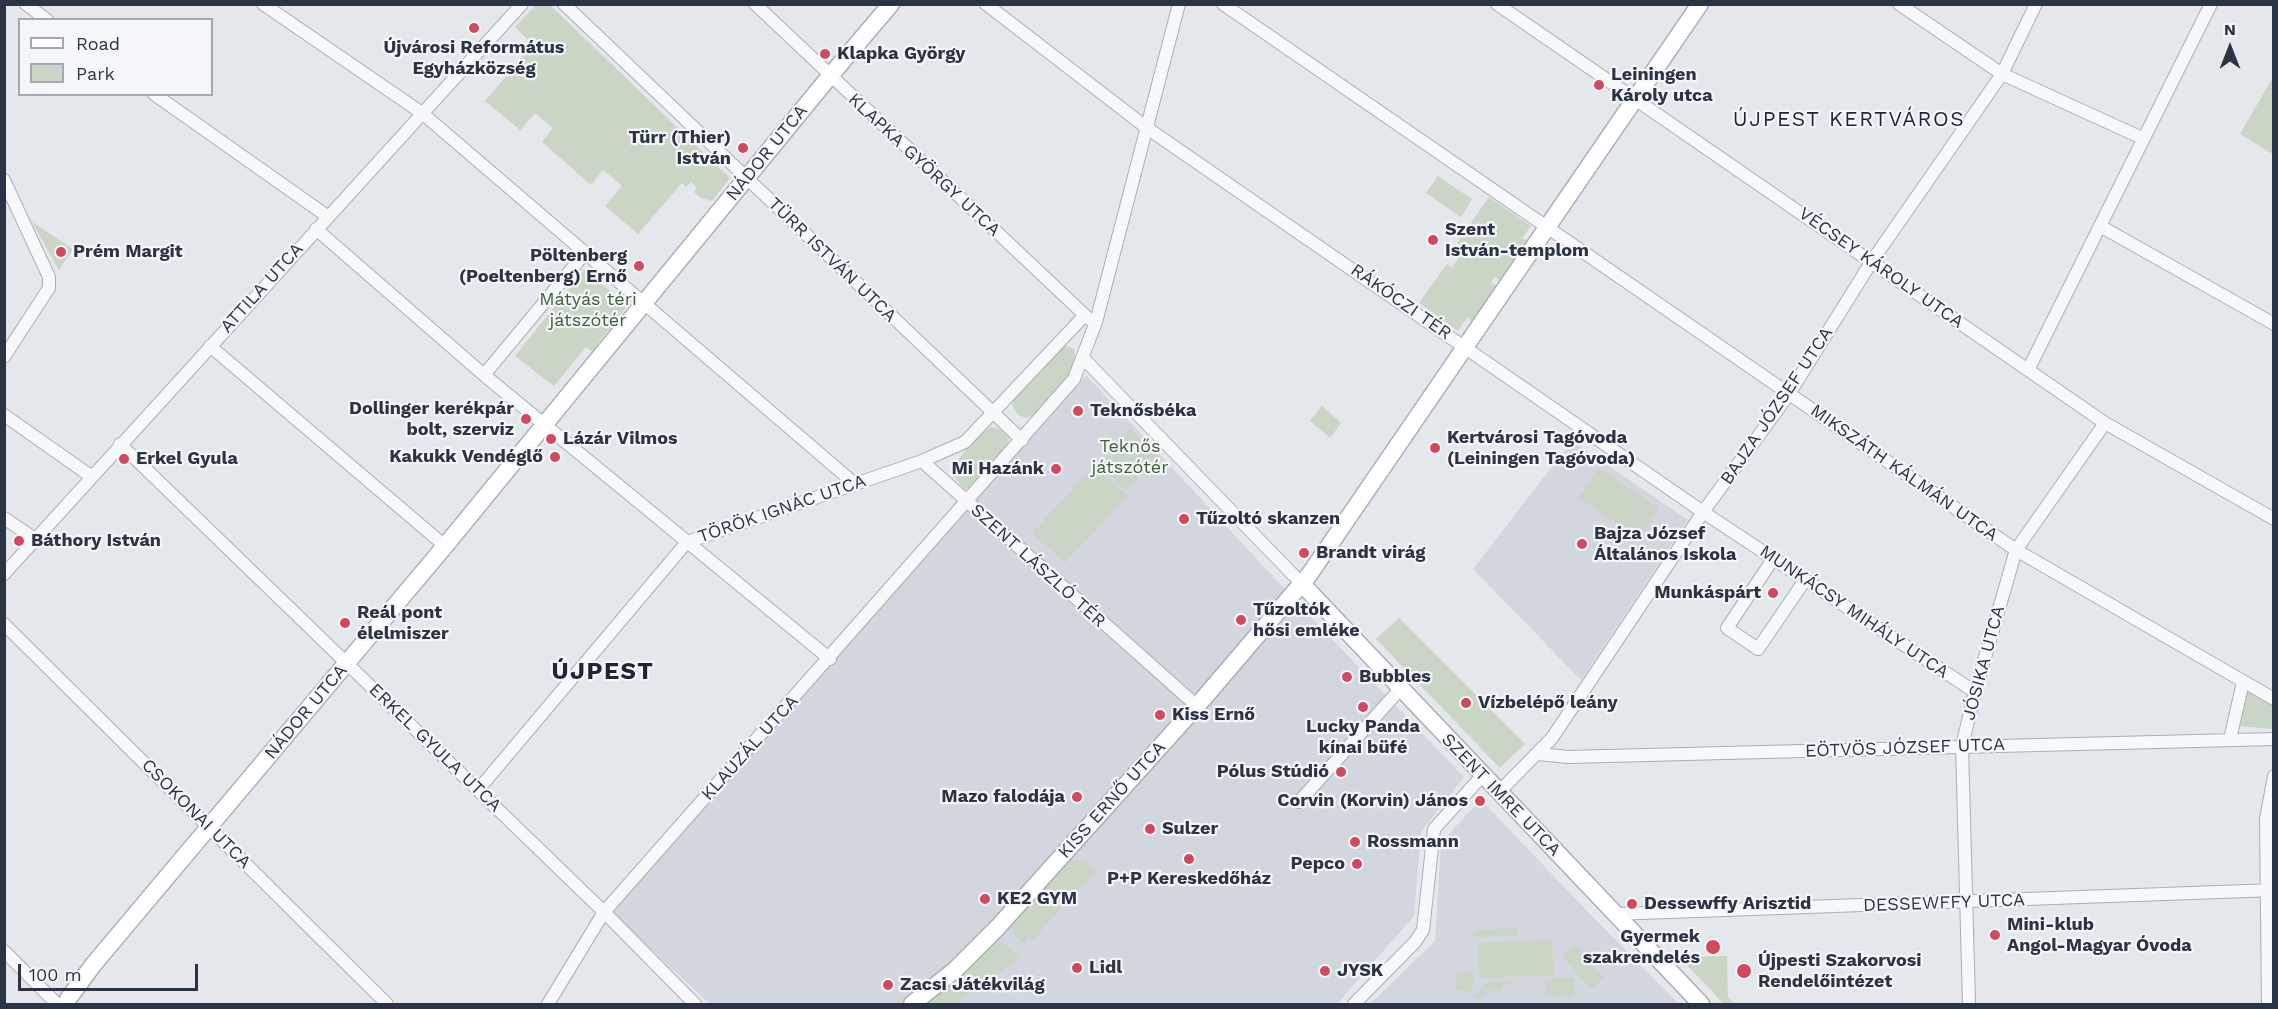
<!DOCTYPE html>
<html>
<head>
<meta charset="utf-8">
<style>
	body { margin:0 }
	#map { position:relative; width:2278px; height:1009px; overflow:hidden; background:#e4e7ec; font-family:"Work Sans",sans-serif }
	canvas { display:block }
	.frame { position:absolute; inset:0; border:6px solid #2b3445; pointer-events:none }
	.legend { position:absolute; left:18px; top:18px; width:195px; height:78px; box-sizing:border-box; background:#f4f6f9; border:2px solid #a4a8b1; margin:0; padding:8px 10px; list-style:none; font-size:18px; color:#2b3445 }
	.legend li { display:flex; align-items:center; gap:12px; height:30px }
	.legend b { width:30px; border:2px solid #a4a8b1 }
	.north { position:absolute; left:2200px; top:18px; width:60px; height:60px; -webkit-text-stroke:4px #f4f6f9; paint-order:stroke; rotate:0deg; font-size:16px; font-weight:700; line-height:24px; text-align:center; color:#2b3445 }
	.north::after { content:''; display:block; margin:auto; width:21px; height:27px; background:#2b3445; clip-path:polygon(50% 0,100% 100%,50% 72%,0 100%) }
	.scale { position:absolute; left:18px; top:964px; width:180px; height:27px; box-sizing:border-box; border:3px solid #2b3445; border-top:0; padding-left:8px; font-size:18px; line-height:21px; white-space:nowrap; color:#2b3445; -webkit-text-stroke:4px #f4f6f9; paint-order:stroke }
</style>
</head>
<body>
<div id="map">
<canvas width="2278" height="1009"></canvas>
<div class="frame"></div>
<ul class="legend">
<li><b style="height:8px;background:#fff"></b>Road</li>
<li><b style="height:16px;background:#c9d6c5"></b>Park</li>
</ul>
<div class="north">N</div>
<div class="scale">100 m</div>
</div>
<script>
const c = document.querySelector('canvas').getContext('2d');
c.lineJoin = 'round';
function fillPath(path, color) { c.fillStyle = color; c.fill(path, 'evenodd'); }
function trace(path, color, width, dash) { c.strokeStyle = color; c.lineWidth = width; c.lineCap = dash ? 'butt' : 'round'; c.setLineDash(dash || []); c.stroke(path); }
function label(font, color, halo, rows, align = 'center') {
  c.font = font + ' "Work Sans",sans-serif'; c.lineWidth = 4.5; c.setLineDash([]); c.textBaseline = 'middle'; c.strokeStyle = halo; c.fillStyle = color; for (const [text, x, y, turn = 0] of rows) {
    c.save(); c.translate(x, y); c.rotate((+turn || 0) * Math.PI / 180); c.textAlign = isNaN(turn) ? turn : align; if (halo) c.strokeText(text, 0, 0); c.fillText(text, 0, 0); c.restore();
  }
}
const built = new Path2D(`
	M 1086,375 L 1307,613 L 1464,777 L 1421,832 L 1414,916 L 1337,1004 L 710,1004 L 611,912 Z
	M 1572,441 L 1688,520 L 1581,680 L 1473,569 Z
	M 1481,800 L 1588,912 L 1679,1004 L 1370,1004 L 1435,941 L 1441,842 Z`);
const green = new Path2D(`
	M 536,5 L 550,5 L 730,178 L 712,201 L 701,198 L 694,192 L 697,188 L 691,182 L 686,187 L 682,183 L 638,234 L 605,206 L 622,186 L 603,170 L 591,185 L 542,142 L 553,128 L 535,113 L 520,130 L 485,101 L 530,48 L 527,45 L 529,41 L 515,27 Z
	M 2273,77 L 2274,154 L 2273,154 L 2240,134 Z
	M 1438,176 L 1472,199 L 1461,217 L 1426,193 Z
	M 1489,197 L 1531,226 L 1522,238 L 1531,242 L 1503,284 L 1495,276 L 1491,282 L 1500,288 L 1478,321 L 1471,322 L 1468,316 L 1458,331 L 1419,303 L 1447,264 L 1452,268 L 1465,248 L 1457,243 Z
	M 32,222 L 73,249 L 59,270 Z
	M 584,270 L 628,305 L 592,351 L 586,347 L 554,386 L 515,356 Z
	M 1065,345 L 1074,349 C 1081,372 1047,410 1026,418 L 1018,415 L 1012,405 L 1015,397 Z
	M 1322,406 L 1341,423 L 1330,438 L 1310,421 Z
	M 991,427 L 1000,429 L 1009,438 L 1008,446 L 972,488 L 964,489 L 952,474 C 958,456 975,437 991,427 Z
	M 1130,429 L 1159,457 L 1126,490 L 1098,464 Z
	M 1094,466 L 1127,496 L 1065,563 L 1032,533 Z
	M 1598,468 L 1659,508 L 1639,537 L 1578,498 Z
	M 1399,618 L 1525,744 L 1500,768 L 1376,639 Z
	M 2247,689 L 2273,704 L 2273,729 L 2240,726 Z
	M 1069,859 L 1085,861 L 1096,870 L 1033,940 L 1029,936 L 1023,943 L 1014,934 L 1013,920 Z
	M 1517,928 L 1517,936 L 1476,937 L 1476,930 Z
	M 1552,940 L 1553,975 L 1479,978 L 1478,943 Z
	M 994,943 L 1004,943 L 1020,957 L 955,1004 L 922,1004 Z
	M 1575,944 L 1604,978 L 1591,989 L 1562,956 Z
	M 1727,956 L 1728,997 L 1734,1004 L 1724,1004 L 1685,963 L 1692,957 Z
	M 1457,971 L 1474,972 L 1472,992 L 1455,990 Z
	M 1574,978 L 1574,995 L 1545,996 L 1545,979 Z
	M 1515,981 L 1515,983 L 1503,985 L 1503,991 L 1485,991 L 1482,998 L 1473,999 L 1486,983 Z`);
const street = new Path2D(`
	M 26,4 L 47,20
	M 263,4 L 422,113 L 855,484
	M 564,4 L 1022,440
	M 755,4 L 1089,319
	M 986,4 L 1147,128 L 1703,512 L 1975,692
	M 1223,4 L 2016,550 L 2274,699
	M 1497,4 L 2105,423 L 2274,519
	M 1899,4 L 2002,74 L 2142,138
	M 154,94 L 327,216
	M 4,180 L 49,277 L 49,288 L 4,357
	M 2100,226 L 2274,324
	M 316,229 L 484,375 L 830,659
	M 210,346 L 445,546
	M 1083,358 L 1302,584
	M 2028,370 L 2211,4
	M 484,375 L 585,253
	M 4,415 L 92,477
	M 120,444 L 604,912 L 695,1004
	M 922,461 L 1197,706
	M 4,518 L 35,539
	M 1773,559 L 1727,628 L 1758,649 L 1805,580
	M 4,574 L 522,4
	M 4,624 L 387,1004
	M 2230,739 L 2243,682
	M 1538,754 L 1568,757 L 2274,739
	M 478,790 L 687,542 L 922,461 L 965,442 L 1084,316
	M 1498,793 L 1552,738 L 1703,512 L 1789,394 L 1872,261 L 2002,74 L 2036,4
	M 1299,802 L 1401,688
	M 1614,914 L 2274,890
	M 4,951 L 56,1003
	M 548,1004 L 604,912 L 1074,379 L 1096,322 L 1179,4
	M 1354,1004 L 1415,942 L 1423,930 L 1434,829 L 1482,776
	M 1969,1004 L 1962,746 L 1975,692 L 2016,550 L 2105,423
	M 2268,1004 L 2266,819 L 2274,776`);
const secondary = new Path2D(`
	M 1302,584 L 1701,1004
	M 68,999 L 93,965 L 445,546 L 830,76 L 891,4
	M 912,1004 L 955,970 L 998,927 L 1203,699 L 1309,575 L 1700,4`);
const markers = [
	[474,28,6,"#d1495b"],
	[825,54,6,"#d1495b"],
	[1599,85,6,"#d1495b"],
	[743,148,6,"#d1495b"],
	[1433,240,6,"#d1495b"],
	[61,252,6,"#d1495b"],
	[639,266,6,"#d1495b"],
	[1078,411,6,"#d1495b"],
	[526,419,6,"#d1495b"],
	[551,439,6,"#d1495b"],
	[1435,448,6,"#d1495b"],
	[555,457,6,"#d1495b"],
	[124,459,6,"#d1495b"],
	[1056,469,6,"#d1495b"],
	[1184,519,6,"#d1495b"],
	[19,541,6,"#d1495b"],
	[1582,544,6,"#d1495b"],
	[1304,553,6,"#d1495b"],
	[1773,593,6,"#d1495b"],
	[1241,620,6,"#d1495b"],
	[345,623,6,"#d1495b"],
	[1347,677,6,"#d1495b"],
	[1466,703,6,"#d1495b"],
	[1363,707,6,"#d1495b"],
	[1160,715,6,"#d1495b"],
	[1341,772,6,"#d1495b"],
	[1077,797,6,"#d1495b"],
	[1480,801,6,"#d1495b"],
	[1150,829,6,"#d1495b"],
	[1355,842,6,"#d1495b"],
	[1189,859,6,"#d1495b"],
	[1357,864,6,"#d1495b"],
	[985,899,6,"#d1495b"],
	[1632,904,6,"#d1495b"],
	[1995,935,6,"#d1495b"],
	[1713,947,8,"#d1495b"],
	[1077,968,6,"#d1495b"],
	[1325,971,6,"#d1495b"],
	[1744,971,8,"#d1495b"],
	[888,985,6,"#d1495b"]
];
const poiNames = [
	["Újvárosi Református",474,48,"center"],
	["Egyházközség",474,69,"center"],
	["Klapka György",837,54],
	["Leiningen",1611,75],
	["Károly utca",1611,96],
	["Türr (Thier)",731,138,"right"],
	["István",731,159,"right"],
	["Szent",1445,230],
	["István-templom",1445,251],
	["Prém Margit",73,252],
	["Pöltenberg",627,256,"right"],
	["(Poeltenberg) Ernő",627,277,"right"],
	["Dollinger kerékpár",514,409,"right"],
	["bolt, szerviz",514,430,"right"],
	["Teknősbéka",1090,411],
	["Kertvárosi Tagóvoda",1447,438],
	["(Leiningen Tagóvoda)",1447,459],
	["Lázár Vilmos",563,439],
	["Kakukk Vendéglő",543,457,"right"],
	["Erkel Gyula",136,459],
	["Mi Hazánk",1044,469,"right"],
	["Tűzoltó skanzen",1196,519],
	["Bajza József",1594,534],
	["Általános Iskola",1594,555],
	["Báthory István",31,541],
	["Brandt virág",1316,553],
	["Munkáspárt",1761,593,"right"],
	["Tűzoltók",1253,610],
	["hősi emléke",1253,631],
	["Reál pont",357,613],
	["élelmiszer",357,634],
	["Bubbles",1359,677],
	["Vízbelépő leány",1478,703],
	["Kiss Ernő",1172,715],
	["Lucky Panda",1363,727,"center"],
	["kínai büfé",1363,748,"center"],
	["Pólus Stúdió",1329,772,"right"],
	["Mazo falodája",1065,797,"right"],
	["Corvin (Korvin) János",1468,801,"right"],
	["Sulzer",1162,829],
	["Rossmann",1367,842],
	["Pepco",1345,864,"right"],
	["P+P Kereskedőház",1189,879,"center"],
	["KE2 GYM",997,899],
	["Dessewffy Arisztid",1644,904],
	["Mini-klub",2007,925],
	["Angol-Magyar Óvoda",2007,946],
	["Gyermek",1700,937,"right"],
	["szakrendelés",1700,958,"right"],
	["Újpesti Szakorvosi",1758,961],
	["Rendelőintézet",1758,982],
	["Lidl",1089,968],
	["JYSK",1337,971],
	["Zacsi Játékvilág",900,985]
];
const streetNames = [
	["NÁDOR UTCA",767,153,-51],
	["KLAPKA GYÖRGY UTCA",924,165,43],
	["TÜRR ISTVÁN UTCA",832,260,44],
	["VÉCSEY KÁROLY UTCA",1881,268,35],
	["ATTILA UTCA",262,288,-48],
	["RÁKÓCZI TÉR",1401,302,35],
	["BAJZA JÓZSEF UTCA",1777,406,-56],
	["MIKSZÁTH KÁLMÁN UTCA",1904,473,35],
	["TÖRÖK IGNÁC UTCA",782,509,-19],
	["SZENT LÁSZLÓ TÉR",1038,566,42],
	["MUNKÁCSY MIHÁLY UTCA",1854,612,34],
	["JÓSIKA UTCA",1984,663,-75],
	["NÁDOR UTCA",306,712,-50],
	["ERKEL GYULA UTCA",435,748,44],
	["KLAUZÁL UTCA",750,748,-48],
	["EÖTVÖS JÓZSEF UTCA",1905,748,-2],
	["SZENT IMRE UTCA",1501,795,46],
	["KISS ERNŐ UTCA",1112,800,-48],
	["CSOKONAI UTCA",196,814,45],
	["DESSEWFFY UTCA",1944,903,-2]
];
const parkNames = [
	["Mátyás téri",588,300],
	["játszótér",588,321],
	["Teknős",1130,447],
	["játszótér",1130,468]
];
const quarterNames = [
	["ÚJPEST KERTVÁROS",1849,120]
];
const districtNames = [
	["ÚJPEST",603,672]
];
fillPath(built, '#d2d6de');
fillPath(green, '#c9d6c5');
trace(street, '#a9aeb7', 14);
trace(secondary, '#a9aeb7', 19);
trace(street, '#f7f8fa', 12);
trace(secondary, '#fff', 16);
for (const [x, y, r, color] of markers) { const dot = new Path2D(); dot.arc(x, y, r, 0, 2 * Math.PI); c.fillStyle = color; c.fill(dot); trace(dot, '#f4f6f9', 2); }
label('bold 18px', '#2b3445', '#f4f6f9', poiNames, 'left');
label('18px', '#2b3445', '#f4f6f9', streetNames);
label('18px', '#3f6138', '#f4f6f9', parkNames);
c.letterSpacing = '1.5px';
label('21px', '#1d2536', '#f4f6f9', quarterNames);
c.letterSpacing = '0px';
c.letterSpacing = '1.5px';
label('bold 24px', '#1d2536', '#f4f6f9', districtNames);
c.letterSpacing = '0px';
</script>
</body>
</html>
